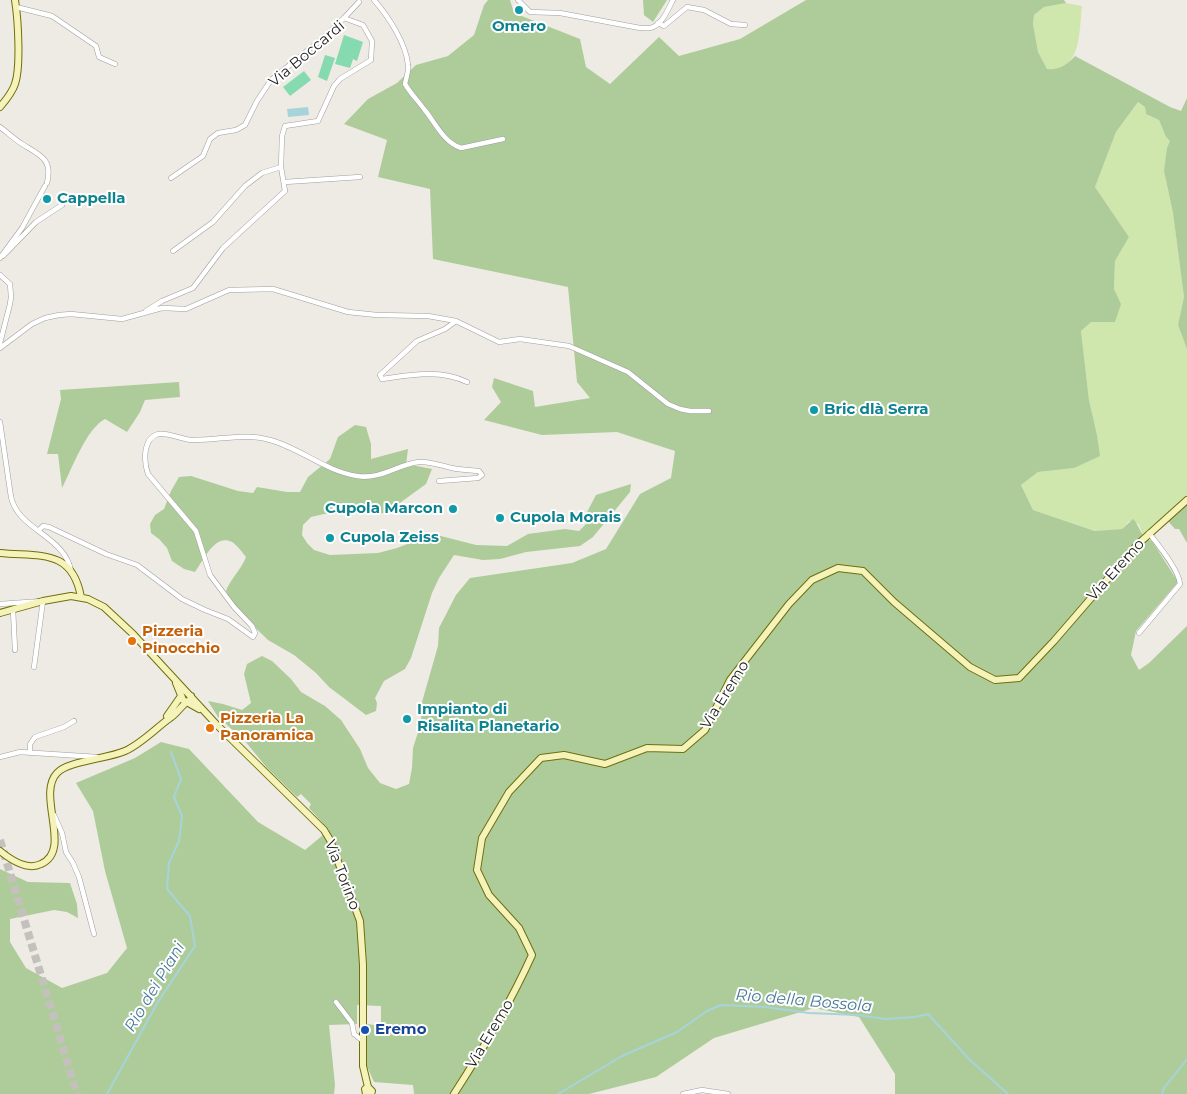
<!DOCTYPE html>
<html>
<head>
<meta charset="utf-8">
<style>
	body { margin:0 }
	canvas { display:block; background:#eeeae4 }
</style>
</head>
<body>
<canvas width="1187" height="1094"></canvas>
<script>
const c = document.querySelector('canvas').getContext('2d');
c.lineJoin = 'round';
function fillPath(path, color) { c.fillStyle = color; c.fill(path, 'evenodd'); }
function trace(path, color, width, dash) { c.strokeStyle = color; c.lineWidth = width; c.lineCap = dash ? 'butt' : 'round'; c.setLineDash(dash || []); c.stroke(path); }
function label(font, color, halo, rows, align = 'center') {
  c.font = font + ' Montserrat,sans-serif'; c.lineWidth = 4; c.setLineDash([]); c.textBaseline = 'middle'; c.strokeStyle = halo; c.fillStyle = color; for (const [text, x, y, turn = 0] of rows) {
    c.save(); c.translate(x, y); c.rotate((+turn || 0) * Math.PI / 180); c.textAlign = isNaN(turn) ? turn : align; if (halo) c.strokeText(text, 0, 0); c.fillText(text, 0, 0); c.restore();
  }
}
const grass = new Path2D(`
	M 1066,3 L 1082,6 C 1079,30 1082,73 1047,69 L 1038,53 L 1033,24 L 1034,15 L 1044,7 Z
	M 1138,102 L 1145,107 L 1146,114 L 1159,120 L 1166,137 L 1171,141 L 1164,171 L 1173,213 L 1184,297 L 1178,325 L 1187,349 L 1187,495 L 1143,536 L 1139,524 L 1129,521 L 1122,529 L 1096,531 L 1033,510 L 1021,485 L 1038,472 L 1074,468 L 1097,435 L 1089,400 L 1081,331 L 1091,322 L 1121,304 L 1114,289 L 1115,261 L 1129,237 L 1095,187 L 1116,132 Z`);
const forest = new Path2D(`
	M 488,0 L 510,0 L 514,13 L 580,39 L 586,67 L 610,84 L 659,37 L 679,56 L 740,39 L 806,0 L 1064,0 L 1066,3 L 1044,7 L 1034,15 L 1033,24 L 1038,52 L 1047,69 C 1059,70 1067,65 1075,56 L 1170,107 L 1181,111 L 1187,98 L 1187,349 L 1178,325 L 1184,297 L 1173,213 L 1164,171 L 1167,148 L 1170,141 L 1166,137 L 1159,120 L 1146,114 L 1145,107 L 1138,102 L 1116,132 L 1095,187 L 1129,237 L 1115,261 L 1114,289 L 1121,304 L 1115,322 L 1091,322 L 1081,331 L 1089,400 L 1097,435 L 1100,456 L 1074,468 L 1038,472 L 1021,485 L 1033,510 L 1095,531 L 1122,529 L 1133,519 C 1141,527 1140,538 1152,541 L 1178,582 L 1136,631 L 1131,655 L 1139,670 L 1149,663 L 1187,626 L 1187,1094 L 895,1094 L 895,1074 L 859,1017 L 814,1008 L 714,1038 L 656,1077 L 589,1094 L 414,1094 L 413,1085 L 374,1082 L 366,1064 L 367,1024 L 381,1026 L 381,1006 L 357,1005 L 357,1024 L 329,1025 L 335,1085 L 334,1094 L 0,1094 L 0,869 L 28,882 L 70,883 L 77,904 L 78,918 L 67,912 L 54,910 L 10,919 L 10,942 L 26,968 L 62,988 L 107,973 L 127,948 L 105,871 L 93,811 L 76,783 L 135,758 L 161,742 L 189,749 L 258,822 L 305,850 L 329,830 L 309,808 L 311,804 L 301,794 L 297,797 L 267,768 L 245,741 L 218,717 L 208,701 L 223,704 L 242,710 L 251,703 L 244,674 L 247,664 L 262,656 L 272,661 L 291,679 L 301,692 L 325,706 L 341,720 L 360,749 L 368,768 L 380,783 L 396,789 L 409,784 L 412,768 L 413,748 L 421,723 L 422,702 L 438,646 L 439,628 L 456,595 L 470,578 L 572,563 L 606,549 L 640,494 L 671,478 L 675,451 L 617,432 L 542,435 L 484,420 L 501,402 L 492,387 L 494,378 L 533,391 L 535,407 L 590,398 L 577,382 L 568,287 L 433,259 L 430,189 L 378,177 L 387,140 L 344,124 L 368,99 L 397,83 L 416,65 L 448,56 L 474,35 L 484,5 Z
	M 643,0 L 667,0 L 653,22 L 644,15 Z
	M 179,382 L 180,397 L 145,400 L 140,412 L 127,432 L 105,419 C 86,429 72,469 62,488 L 58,454 L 47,454 L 61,399 L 60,390 Z
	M 355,425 L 366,427 L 371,444 L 371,459 L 408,449 L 406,464 L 432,469 L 426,484 L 386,513 L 324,514 L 311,517 L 303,525 L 302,535 L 307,543 L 314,550 L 330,555 L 378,553 L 397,548 L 433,534 L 476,545 L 507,546 L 528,534 L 565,529 L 579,531 L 586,524 L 586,514 L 596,495 L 631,484 L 630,492 L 593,537 L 580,546 L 526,552 L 500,559 L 483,560 L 454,555 L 439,578 L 432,593 L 411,658 L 405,669 L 384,681 L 375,698 L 377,703 L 376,711 L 366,715 L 329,687 L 316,673 L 294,655 L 268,640 L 234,607 L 226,591 C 231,578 241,570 246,557 C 242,552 237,545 232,542 C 215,533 203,561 195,572 L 184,569 L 172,561 L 167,548 L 159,539 L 151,533 L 150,524 L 155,515 L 164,509 L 171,491 L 179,477 L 191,476 L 238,491 L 253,493 L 257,487 L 287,492 L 300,492 L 308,477 L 330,459 L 338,437 Z
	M 1187,502 L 1187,543 L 1179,529 L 1175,529 L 1167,520 Z`);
const pitch = new Path2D(`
	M 344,35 L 363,42 L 357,61 L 353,59 L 350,68 L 335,64 Z
	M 325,55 L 335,58 L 327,81 L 318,77 Z
	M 304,71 L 311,80 L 290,96 L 283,87 Z`);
const water = new Path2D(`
	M 308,107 L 309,115 L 288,117 L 287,109 Z`);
const stream = new Path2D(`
	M 107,1094 L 158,1002 L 195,946 L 190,916 L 167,889 L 169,863 L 179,841 L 182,816 L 174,797 L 181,779 L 171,752
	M 558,1094 L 622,1056 L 677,1032 L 707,1011 L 721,1005 L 765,1007 L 809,1013 L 857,1015 L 886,1019 L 915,1017 L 928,1014 L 970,1060 L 1008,1094
	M 1162,1094 L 1164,1088 L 1187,1059`);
const primaryTunnel = new Path2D(`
	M 0,840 L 77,1094`);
const street = new Path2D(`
	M 374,0 C 388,16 406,43 408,65 C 409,72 406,78 405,84 C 411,94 418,101 424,109 C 435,122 444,143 461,148 L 503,139
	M 518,0 L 530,12 L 560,13 L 640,28 C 644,28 650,29 653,27 C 663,23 668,9 673,0
	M 16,7 L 52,16 L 96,46 L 99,57 L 115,64
	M 344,18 L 359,2
	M 658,23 L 664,26 L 687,7 L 704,10 L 731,24 L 745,25
	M 0,127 C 7,132 14,139 22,144 C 40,155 53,159 47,183
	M 285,182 L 360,177
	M 173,251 L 213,222 L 245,186 L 262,173 L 281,167
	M 3,256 L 36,222 L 62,205
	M 0,258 L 22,228 L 45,186
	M 0,275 L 10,284 L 11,297 L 10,304 L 0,343
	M 146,311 L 162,301 L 193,288 L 223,248 L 285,191 L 281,167 L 282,136 L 285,126 L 318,121 L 334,86 L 340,79 L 371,60 L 372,41 L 363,25 L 344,18 L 322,39 L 271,80 L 257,101 L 245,125 L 236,130 L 218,133 L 210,139 L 203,156 L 171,178
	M 456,321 L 445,329 L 417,341 L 380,375 L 382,379 C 411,375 439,369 467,382
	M 0,348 L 32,324 L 45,318 L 59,315 L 71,314 L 122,319 L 162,308 L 186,309 L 229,290 L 273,289 L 348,312 L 377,315 L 428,316 L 456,321 L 499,342 L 520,339 L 569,346 L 628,372 L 668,404 L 680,409 L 690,411 L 709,411
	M 0,422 L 11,497 C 18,530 65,536 71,571
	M 39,530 L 43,526 L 49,527 L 106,554 L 137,565 L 182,599 L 205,610 L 228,619 L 253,637 L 255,633 L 252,626 L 234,607 L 210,575 L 196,531 L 148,474 C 144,463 142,439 158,434 C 165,432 182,439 191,440 C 218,441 243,432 270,440 C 300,448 325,471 357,476 C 381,480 398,464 419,462 C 430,461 442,466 452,468 C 461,470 470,470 479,471 L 482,475 L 478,478 L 439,481
	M 0,604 L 43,601 L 34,667
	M 13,609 L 15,650
	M 1139,633 L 1180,584 C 1179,570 1158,545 1149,533
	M 30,753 L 30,744 L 35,737 L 64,727 L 74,721
	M 0,757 L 20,752 L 97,757
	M 54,815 L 62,833 L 66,852 L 73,863 L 79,877 L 94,934
	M 336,1002 L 352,1023 L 354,1034 L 363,1041
	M 683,1094 L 702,1090 L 728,1094`);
const secondary = new Path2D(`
	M 0,107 C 6,100 12,93 15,84 C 21,67 18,19 15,0
	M 0,553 C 39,557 72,548 81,597
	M 0,613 L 43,601 L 71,596 L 88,599 L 104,607 L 133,634 L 217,725 L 324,830 L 330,840 L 360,921 L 363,965 L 363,1066 L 368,1087 L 372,1091 L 371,1094
	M 176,683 L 183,700 L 199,709
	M 167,716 L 181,696
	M 0,851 C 11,860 27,871 41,864 C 73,850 36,795 57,773 C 68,761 107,759 125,751 C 141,744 156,728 170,718 C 178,713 182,704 190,700 L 191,696
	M 366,1094 L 365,1089 L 368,1087
	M 454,1094 C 483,1049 510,1004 532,955 L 519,928 L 489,895 L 477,870 L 482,838 L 509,792 L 541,758 L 564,755 L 605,764 L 647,748 L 683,749 L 705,730 L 730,680 L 789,604 L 812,580 L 838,568 L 863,571 L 894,602 L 970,667 L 995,680 L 1019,678 L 1054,641 L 1137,545 L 1187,500`);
const markers = [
	[519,10,5,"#0f9aa8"],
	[47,199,5,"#0f9aa8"],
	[814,410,5,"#0f9aa8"],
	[453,509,5,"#0f9aa8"],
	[500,518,5,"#0f9aa8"],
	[330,538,5,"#0f9aa8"],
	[132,641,5,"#e8710a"],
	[407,719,5,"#0f9aa8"],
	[210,728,5,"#e8710a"],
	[365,1030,5,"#1a4fb4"]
];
const cultureNames = [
	["Omero",519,27,"center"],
	["Cappella",57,199],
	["Bric dlà Serra",824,410],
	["Cupola Marcon",443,509,"right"],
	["Cupola Morais",510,518],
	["Cupola Zeiss",340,538],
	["Impianto di",417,710],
	["Risalita Planetario",417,727]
];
const streetNames = [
	["Via Boccardi",307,54,-40],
	["Via Eremo",1116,570,-48],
	["Via Eremo",725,695,-58],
	["Via Torino",342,875,69],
	["Via Eremo",490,1034,-59]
];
const foodNames = [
	["Pizzeria",142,632],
	["Pinocchio",142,649],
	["Pizzeria La",220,719],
	["Panoramica",220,736]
];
const transitNames = [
	["Eremo",375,1030]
];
const waterNames = [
	["Rio dei Piani",155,987,-59],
	["Rio della Bossola",804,1001,5]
];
fillPath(grass, '#cfe6ac');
fillPath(forest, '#aecc9a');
fillPath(pitch, '#85dab0');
fillPath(water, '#a6d4da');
trace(stream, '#a6d4da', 2);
trace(primaryTunnel, '#c4c1bc', 8, [8, 4]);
trace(street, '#9f9f9f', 5.5);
trace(secondary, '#6f6f0a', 8);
trace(street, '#fff', 4.5);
trace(secondary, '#f6f3ba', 6);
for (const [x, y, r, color] of markers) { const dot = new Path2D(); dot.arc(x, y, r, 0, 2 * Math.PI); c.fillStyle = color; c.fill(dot); trace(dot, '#fff', 2); }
label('bold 15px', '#0d838f', '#fff', cultureNames, 'left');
label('15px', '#1e1e1e', '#fff', streetNames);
label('bold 15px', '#c56008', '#fff', foodNames, 'left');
label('bold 15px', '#164399', '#fff', transitNames, 'left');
label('italic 16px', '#48799a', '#fff', waterNames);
</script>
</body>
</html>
